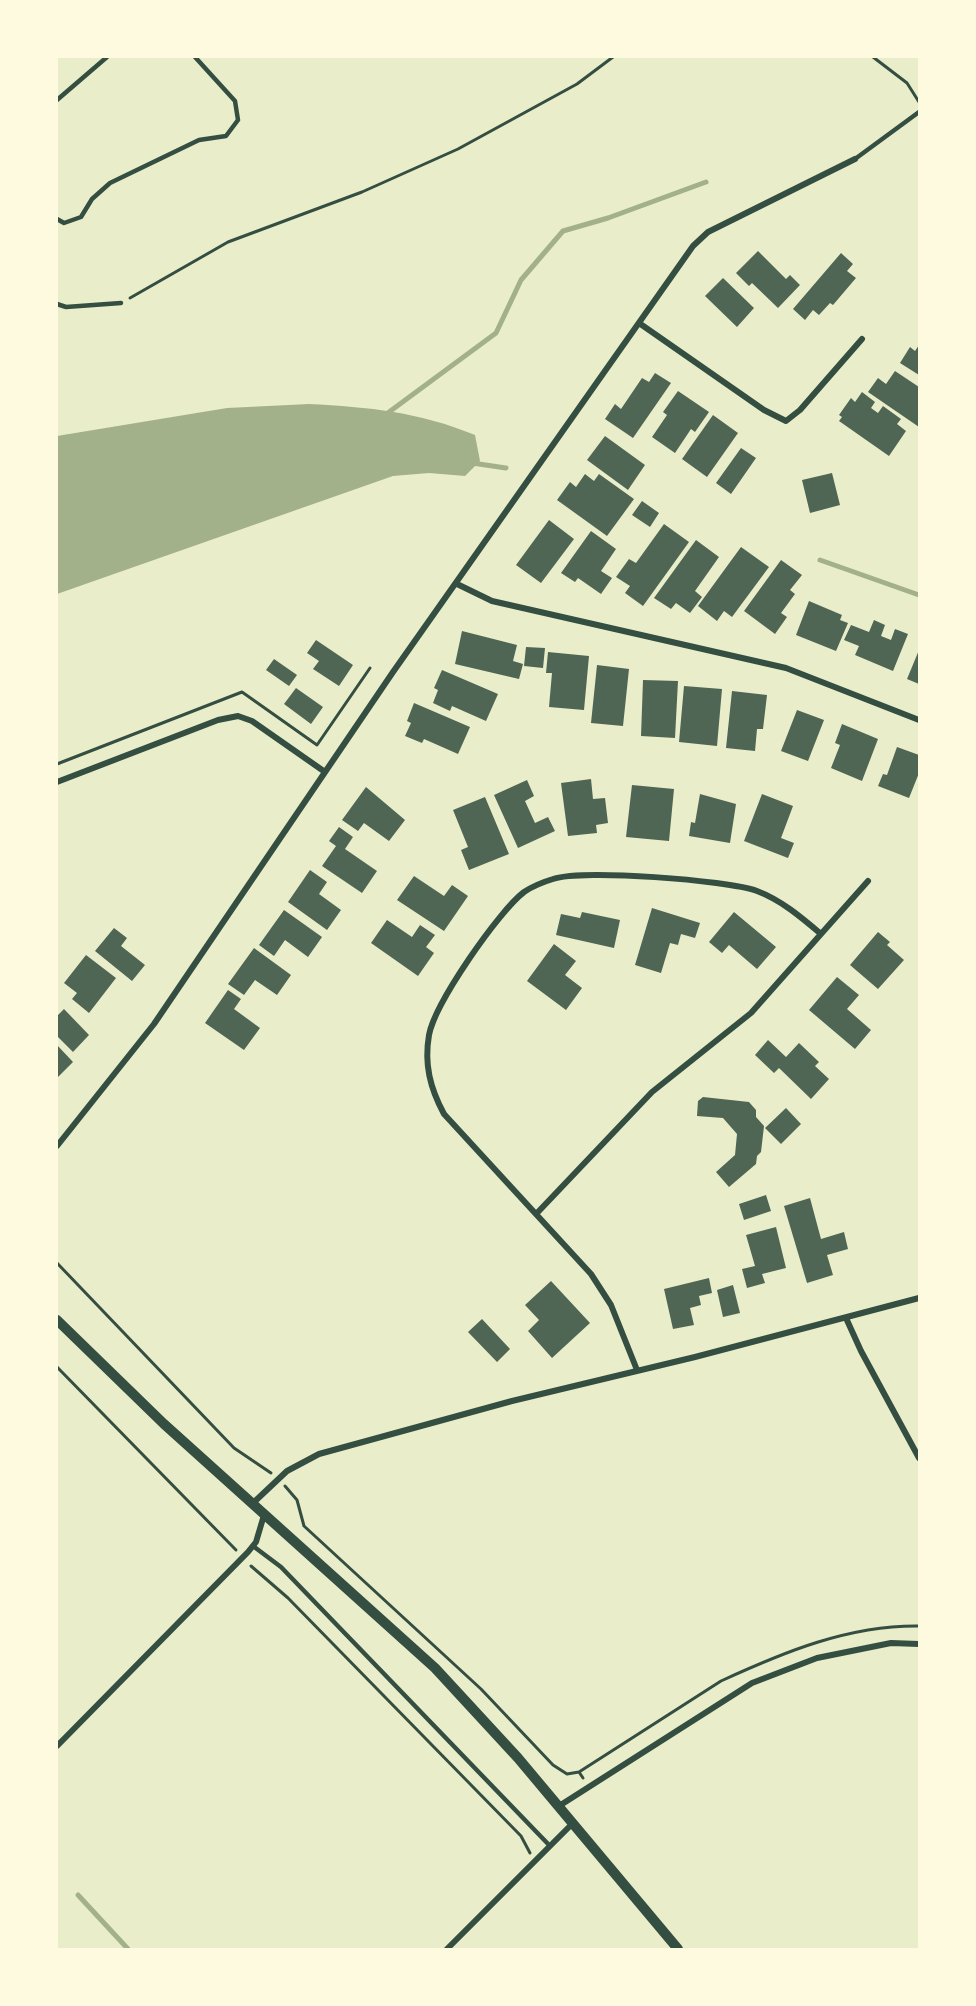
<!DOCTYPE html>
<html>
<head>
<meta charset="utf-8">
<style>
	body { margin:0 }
	#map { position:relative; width:976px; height:2006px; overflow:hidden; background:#e9edc9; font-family:"Work Sans",sans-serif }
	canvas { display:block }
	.frame { position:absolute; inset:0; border:58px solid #fefae0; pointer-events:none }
</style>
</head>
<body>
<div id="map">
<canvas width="976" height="2006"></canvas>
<div class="frame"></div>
</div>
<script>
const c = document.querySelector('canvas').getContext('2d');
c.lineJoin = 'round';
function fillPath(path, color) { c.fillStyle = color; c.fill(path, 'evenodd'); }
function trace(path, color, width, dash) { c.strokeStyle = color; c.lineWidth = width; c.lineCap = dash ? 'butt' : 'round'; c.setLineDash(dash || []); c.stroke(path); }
const water = new Path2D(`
	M 309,404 C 369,407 419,412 475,435 L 480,461 L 465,476 L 429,473 L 393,476 L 57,594 L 57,436 L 227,408 Z`);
const stream = new Path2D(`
	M 385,415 L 496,333 L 521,280 L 563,231 L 608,218 L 706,182
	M 472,463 L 506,468
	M 820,560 L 919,595
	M 78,1895 L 128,1949`);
const building = new Path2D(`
	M 758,251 L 786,279 L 790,275 L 800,285 L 778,308 L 752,283 L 749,286 L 736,273 Z
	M 841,253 L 853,264 L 847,271 L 856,278 L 833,305 L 830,303 L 819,315 L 813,310 L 805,320 L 793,309 Z
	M 723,278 L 754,308 L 737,327 L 705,296 Z
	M 919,345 L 919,375 L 900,363 L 910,347 L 915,351 Z
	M 895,371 L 919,387 L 919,427 L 868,392 L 878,378 L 886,384 Z
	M 655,373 L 671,383 L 633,438 L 605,419 L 615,404 L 621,409 L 642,378 L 649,382 Z
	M 678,391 L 709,412 L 695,432 L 691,429 L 675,453 L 652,437 L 667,415 L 663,412 Z
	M 862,392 L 875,402 L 871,408 L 878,413 L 883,406 L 901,419 L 897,424 L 906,431 L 889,456 L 839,421 L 842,417 L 839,415 L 851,398 L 855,402 Z
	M 713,415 L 738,433 L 707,477 L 682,459 Z
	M 605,436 L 645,465 L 628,490 L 587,460 Z
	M 741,448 L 756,458 L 731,494 L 716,483 Z
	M 832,473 L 840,505 L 810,513 L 802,480 Z
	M 585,474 L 594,481 L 599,474 L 634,499 L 607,536 L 557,500 L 570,482 L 576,487 Z
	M 642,501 L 659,513 L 650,527 L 632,515 Z
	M 549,520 L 574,539 L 541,583 L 516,565 Z
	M 664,524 L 689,542 L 643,606 L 625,593 L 630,586 L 616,577 L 629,559 L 636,563 Z
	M 591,531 L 616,549 L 601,571 L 612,578 L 601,594 L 578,578 L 575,582 L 561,573 Z
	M 696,540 L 719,557 L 695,591 L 702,597 L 690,613 L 676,603 L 671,609 L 654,598 Z
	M 741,547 L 769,567 L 732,617 L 724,611 L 717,621 L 698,606 Z
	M 781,560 L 802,575 L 790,590 L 795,594 L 781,613 L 787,617 L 775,634 L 744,611 Z
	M 809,601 L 842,615 L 840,620 L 848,623 L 836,651 L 796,635 Z
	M 874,620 L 885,625 L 881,636 L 891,640 L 895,629 L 908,634 L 893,671 L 855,655 L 859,646 L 844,640 L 851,625 L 869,632 Z
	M 462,631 L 517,645 L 513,661 L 523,664 L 519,679 L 455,664 Z
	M 316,640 L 353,665 L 339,686 L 313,669 L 319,661 L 307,653 Z
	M 526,647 L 545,648 L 543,668 L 524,666 Z
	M 919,650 L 919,684 L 907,679 Z
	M 548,652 L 589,656 L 584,710 L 549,707 L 552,673 L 546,673 Z
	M 274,659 L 297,675 L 289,686 L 266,670 Z
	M 597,665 L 629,669 L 623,726 L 591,723 Z
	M 442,670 L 498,694 L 486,721 L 452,706 L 450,711 L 433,703 L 438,690 L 434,688 Z
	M 643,680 L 678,681 L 675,738 L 641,736 Z
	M 684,686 L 722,689 L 717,746 L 679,742 Z
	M 296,688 L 323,707 L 311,724 L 284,704 Z
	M 732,691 L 767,695 L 763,729 L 757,729 L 755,751 L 726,748 Z
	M 414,703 L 470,727 L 458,754 L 424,739 L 422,743 L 405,736 L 411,723 L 407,721 Z
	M 797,710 L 824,720 L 808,761 L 781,751 Z
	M 842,724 L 878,739 L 862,781 L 831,768 L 840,745 L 835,743 Z
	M 897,747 L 919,755 L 919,773 L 909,798 L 878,786 L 883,774 L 887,775 Z
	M 591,779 L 593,799 L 605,798 L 608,823 L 596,825 L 597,833 L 568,836 L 561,783 Z
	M 527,780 L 534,796 L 525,801 L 535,823 L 548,817 L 555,831 L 518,848 L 494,795 Z
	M 632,785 L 674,789 L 669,841 L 626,837 Z
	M 366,787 L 405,820 L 389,841 L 364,823 L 358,831 L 342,820 Z
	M 700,794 L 736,804 L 730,843 L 689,836 L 691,822 L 695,823 Z
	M 762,794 L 793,806 L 781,838 L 794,843 L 788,858 L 744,841 Z
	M 485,797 L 509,854 L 469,870 L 461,850 L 468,847 L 453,810 Z
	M 339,827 L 353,837 L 345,849 L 377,871 L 362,893 L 322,866 L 336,846 L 329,841 Z
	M 310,870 L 327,882 L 319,894 L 341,910 L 327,930 L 288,902 Z
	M 414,876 L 444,896 L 452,885 L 468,896 L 444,931 L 397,900 Z
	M 652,908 L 700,923 L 695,938 L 681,934 L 678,945 L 670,943 L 661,973 L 635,965 Z
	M 284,910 L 322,937 L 308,957 L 285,940 L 274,956 L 259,945 Z
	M 582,912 L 620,920 L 614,948 L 556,935 L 561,914 L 580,918 Z
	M 734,912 L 776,947 L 757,969 L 729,945 L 722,953 L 709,942 Z
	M 387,920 L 412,937 L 420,925 L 435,935 L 426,947 L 434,953 L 418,976 L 371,943 Z
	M 114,928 L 127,938 L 121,946 L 145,965 L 132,981 L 95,951 Z
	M 878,932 L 890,942 L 887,945 L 904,960 L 878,989 L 850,965 Z
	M 554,944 L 576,961 L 565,975 L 582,988 L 566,1010 L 527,981 Z
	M 254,948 L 291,975 L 277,995 L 255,980 L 244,995 L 228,984 Z
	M 86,955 L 116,978 L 89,1013 L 72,999 L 77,993 L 64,983 Z
	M 837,977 L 859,995 L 847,1009 L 871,1030 L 855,1049 L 809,1010 Z
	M 228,990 L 241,999 L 234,1009 L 260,1028 L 244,1050 L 205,1023 Z
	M 64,1009 L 89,1035 L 73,1052 L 57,1036 L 57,1016 Z
	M 768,1040 L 786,1057 L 799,1043 L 819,1062 L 815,1066 L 829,1079 L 811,1099 L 779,1068 L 774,1073 L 755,1055 Z
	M 57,1045 L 73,1062 L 57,1078 Z
	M 703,1097 L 749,1102 L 756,1110 L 756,1117 L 764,1126 L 761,1152 L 757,1156 L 756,1164 L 729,1187 L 716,1172 L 735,1155 L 737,1134 L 723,1118 L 697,1116 L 698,1101 Z
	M 786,1108 L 801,1124 L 781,1144 L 765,1128 Z
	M 766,1195 L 771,1211 L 744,1220 L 739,1204 Z
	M 810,1198 L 821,1239 L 844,1232 L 848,1249 L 827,1255 L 833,1275 L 807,1283 L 784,1206 Z
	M 776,1227 L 786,1268 L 762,1274 L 765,1283 L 747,1288 L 742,1269 L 755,1266 L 746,1235 Z
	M 709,1278 L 712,1293 L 699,1296 L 701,1305 L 690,1308 L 694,1325 L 673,1329 L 664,1289 Z
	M 551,1281 L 590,1323 L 552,1358 L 528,1331 L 539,1320 L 525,1305 Z
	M 733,1285 L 740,1313 L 723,1317 L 717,1290 Z
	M 482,1319 L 510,1349 L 497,1362 L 468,1332 Z`);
const path = new Path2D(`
	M 873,57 L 907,83 L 919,102
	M 130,298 L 228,242 L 362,192 L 458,149 L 577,84 L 613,57
	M 57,764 L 242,692 L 317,745 L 370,668
	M 57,1263 L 234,1448 L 271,1473
	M 57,1367 L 236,1550
	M 285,1486 L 297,1500 L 304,1526 L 481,1689 L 553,1765 L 567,1774 L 579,1772
	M 251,1566 L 288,1598 L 521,1836 L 530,1853
	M 583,1778 L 579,1772 L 721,1681 C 784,1652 849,1625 919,1626`);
const service = new Path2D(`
	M 57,100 L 107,57
	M 855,159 L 919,112
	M 57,219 L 64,223 L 81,217 L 92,199 L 110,183 L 199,140 L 226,136 L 238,120 L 235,101 L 195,57
	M 57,304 L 66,307 L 121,303
	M 253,1546 L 281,1567 L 550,1846`);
const minor = new Path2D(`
	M 639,323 L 764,410 L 786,421 L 800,410 L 862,339
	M 457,584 L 492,601 L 786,668 L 919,720
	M 57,782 L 218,720 L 238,716 L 252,721 L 325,772
	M 821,934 L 868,881
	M 57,1146 L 154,1024 L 393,672 L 693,246 L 708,232 L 855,159
	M 538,1212 L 652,1092 L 751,1013 L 821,934 C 801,917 781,900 757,891 C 726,880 583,869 553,879 C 543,882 533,886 524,892 C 498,912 435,1003 429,1035 C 424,1064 430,1088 444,1114 L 591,1274 L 611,1305 L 637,1370
	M 846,1318 L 861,1351 L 919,1458
	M 252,1504 L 287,1471 L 319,1454 L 512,1401 L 695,1357 L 919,1298
	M 57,1746 L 248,1552 L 256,1542 L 264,1515
	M 559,1806 L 752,1683 L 817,1658 L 891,1643 L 919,1644
	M 447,1949 L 573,1823`);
const tertiary = new Path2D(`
	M 57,1320 L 164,1424 L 435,1668 L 518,1758 L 678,1949`);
fillPath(water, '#a3b18a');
trace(stream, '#a3b18a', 5);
fillPath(building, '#4f6655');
trace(path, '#344e41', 3);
trace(service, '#344e41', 4.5);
trace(minor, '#344e41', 6);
trace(tertiary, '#344e41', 10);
</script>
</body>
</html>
